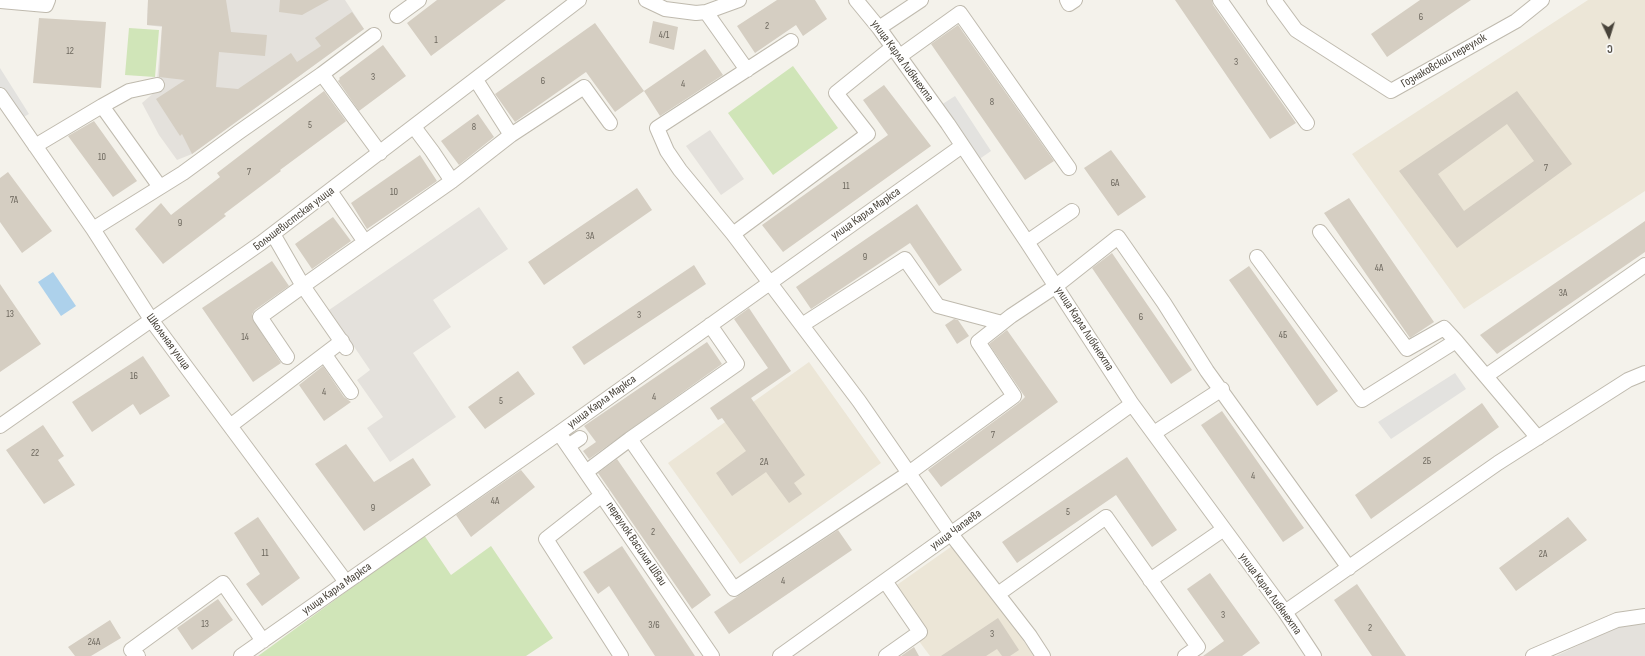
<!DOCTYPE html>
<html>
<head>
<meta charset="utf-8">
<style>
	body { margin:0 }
	#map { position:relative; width:1645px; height:656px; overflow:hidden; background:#f4f2eb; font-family:"Sofia Sans Condensed",sans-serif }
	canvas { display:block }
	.north { position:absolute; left:1589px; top:16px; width:40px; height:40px; -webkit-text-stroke:3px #fff; paint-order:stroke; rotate:176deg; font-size:11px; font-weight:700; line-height:16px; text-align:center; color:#48433a }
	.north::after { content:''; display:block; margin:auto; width:14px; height:18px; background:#48433a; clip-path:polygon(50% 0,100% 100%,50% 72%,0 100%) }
</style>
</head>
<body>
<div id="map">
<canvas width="1645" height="656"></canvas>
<div class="north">С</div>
</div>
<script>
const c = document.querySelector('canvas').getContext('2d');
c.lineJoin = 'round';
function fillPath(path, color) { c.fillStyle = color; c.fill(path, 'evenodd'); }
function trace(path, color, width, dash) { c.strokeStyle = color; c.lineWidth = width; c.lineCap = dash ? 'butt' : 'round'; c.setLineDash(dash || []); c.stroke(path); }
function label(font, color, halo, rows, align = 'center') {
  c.font = font + ' "Sofia Sans Condensed",sans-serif'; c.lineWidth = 3; c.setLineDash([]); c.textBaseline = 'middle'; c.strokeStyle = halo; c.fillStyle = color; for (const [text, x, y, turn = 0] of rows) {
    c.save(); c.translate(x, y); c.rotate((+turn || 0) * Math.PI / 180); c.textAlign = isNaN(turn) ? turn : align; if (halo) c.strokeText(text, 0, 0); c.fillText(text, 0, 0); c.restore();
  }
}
const industrial = new Path2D(`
	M 148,0 L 345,0 L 364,29 L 192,154 L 177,160 L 159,135 L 142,103 L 156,91 L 162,27 L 147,25 Z
	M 710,130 L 744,179 L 721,195 L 686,146 Z
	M 479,207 L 508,249 L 433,300 L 451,327 L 413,353 L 456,417 L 390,462 L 367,428 L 383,417 L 357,380 L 370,370 L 329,310 Z
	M 1645,623 L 1645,656 L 1556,656 L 1619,626 Z`);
const education = new Path2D(`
	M 1588,0 L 1645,0 L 1645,191 L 1464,309 L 1352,154 Z
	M 809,362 L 881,463 L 740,564 L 668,463 Z
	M 955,544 L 1034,656 L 930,656 L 884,594 Z`);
const green = new Path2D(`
	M 129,28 L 159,30 L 155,77 L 125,75 Z
	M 793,66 L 838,128 L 773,175 L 728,113 Z
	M 424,535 L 451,575 L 491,546 L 553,638 L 526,656 L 258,656 Z`);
const parking = new Path2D(`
	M 0,68 L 29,114 L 20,119 L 0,87 Z
	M 955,96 L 991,151 L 978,160 L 941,105 Z
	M 1455,373 L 1466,389 L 1391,439 L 1378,422 Z`);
const water = new Path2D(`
	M 53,272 L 76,306 L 61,316 L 38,282 Z`);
const building = new Path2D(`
	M 148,0 L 226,0 L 231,32 L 267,35 L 265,56 L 219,52 L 216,87 L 238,89 L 291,53 L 297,62 L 321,46 L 315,38 L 352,12 L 364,29 L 192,154 L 182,134 L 180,136 L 156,99 L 185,80 L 159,77 L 162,26 L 147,25 Z
	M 280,0 L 329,0 L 302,15 L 279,12 Z
	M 437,0 L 506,0 L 431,56 L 407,23 Z
	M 777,0 L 815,0 L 827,19 L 803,36 L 796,25 L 755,53 L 737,26 Z
	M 1175,0 L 1212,0 L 1213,5 L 1296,123 L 1270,139 Z
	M 1420,0 L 1471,0 L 1387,57 L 1371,34 Z
	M 39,18 L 106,22 L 101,88 L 33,83 Z
	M 653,21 L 678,27 L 674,50 L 649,43 Z
	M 595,23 L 644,91 L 615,112 L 586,72 L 515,122 L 495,94 Z
	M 958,25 L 1054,161 L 1025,180 L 931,44 Z
	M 383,45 L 406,76 L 359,111 L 338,81 L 340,79 L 339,78 Z
	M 705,49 L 723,75 L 660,116 L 644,91 Z
	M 884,85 L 931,146 L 783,252 L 762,225 L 888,135 L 863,100 Z
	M 324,91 L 346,121 L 345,122 L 280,170 L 281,171 L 224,214 L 226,216 L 163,264 L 135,229 L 161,203 L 171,215 L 220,177 L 217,173 Z
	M 1517,91 L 1572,164 L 1457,248 L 1399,171 ZM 1507,124 L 1534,161 L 1464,211 L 1438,174 Z
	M 478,114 L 494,137 L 459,165 L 441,141 Z
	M 94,121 L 137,181 L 113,197 L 68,136 Z
	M 1111,150 L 1146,197 L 1118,216 L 1084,168 Z
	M 420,155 L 437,181 L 367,229 L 351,203 Z
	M 8,172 L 52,231 L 22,253 L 0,222 L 0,178 Z
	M 637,188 L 652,210 L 544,285 L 528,262 Z
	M 1349,198 L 1434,322 L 1410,338 L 1324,213 Z
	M 917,204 L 962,270 L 939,286 L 910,243 L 811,309 L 796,287 Z
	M 333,217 L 351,241 L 312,269 L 295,244 Z
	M 1645,221 L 1645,252 L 1497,354 L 1480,335 Z
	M 1112,253 L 1192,370 L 1171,384 L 1092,268 Z
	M 272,261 L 289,286 L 255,310 L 252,314 L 252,318 L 281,363 L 253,382 L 202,308 Z
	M 694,265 L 706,284 L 584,365 L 572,347 Z
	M 1249,266 L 1338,391 L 1317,406 L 1229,280 Z
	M 0,284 L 41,344 L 0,372 Z
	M 749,308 L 791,371 L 751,398 L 805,475 L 794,483 L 802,494 L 789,503 L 766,472 L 732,496 L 716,473 L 746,451 L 722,418 L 718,420 L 710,408 L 768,368 L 734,319 Z
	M 954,319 L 958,320 L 969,336 L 957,344 L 945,325 Z
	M 1007,330 L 1058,402 L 941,487 L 928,470 L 1019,403 L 1025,397 L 989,344 Z
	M 707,342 L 722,364 L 589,459 L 583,451 L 596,442 L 584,426 Z
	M 143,356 L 170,396 L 140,415 L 133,404 L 92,432 L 72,402 Z
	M 323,366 L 344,397 L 351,402 L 324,421 L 299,385 Z
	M 518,371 L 535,394 L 485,429 L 468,407 Z
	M 1482,403 L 1499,427 L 1371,519 L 1355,495 Z
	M 1222,411 L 1304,528 L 1283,542 L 1201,425 Z
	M 43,425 L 64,456 L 58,460 L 75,485 L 44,504 L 6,450 Z
	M 346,444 L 374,482 L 413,458 L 431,485 L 364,531 L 315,464 Z
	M 1127,457 L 1177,530 L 1152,547 L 1116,495 L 1017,563 L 1002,542 Z
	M 617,459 L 711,595 L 692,609 L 598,473 Z
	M 521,470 L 535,487 L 471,537 L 456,515 Z
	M 258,517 L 300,578 L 262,606 L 246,584 L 260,574 L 234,533 Z
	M 1568,517 L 1587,540 L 1516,591 L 1499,568 Z
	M 838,530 L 852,550 L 729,634 L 714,612 Z
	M 622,546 L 695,656 L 655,656 L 609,586 L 598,594 L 583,572 Z
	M 1210,573 L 1260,643 L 1242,656 L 1203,656 L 1224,641 L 1187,589 Z
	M 1357,584 L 1406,656 L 1372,656 L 1334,600 Z
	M 218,599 L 233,620 L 192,650 L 177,628 Z
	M 998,618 L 1019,650 L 1010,656 L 1002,656 L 997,649 L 986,656 L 941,656 Z
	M 110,620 L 121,638 L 91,656 L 75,656 L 68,647 Z
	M 914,647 L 919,656 L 901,656 Z`);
const minor = new Path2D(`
	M 646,0 L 665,9 L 696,13 L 706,12 L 739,0
	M 856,0 L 879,28 L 948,124 L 1027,242 L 1132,404 L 1285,612 L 1314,656
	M 1067,0 L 1069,4 L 1075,0
	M 1220,0 L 1307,123
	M 1274,0 L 1296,30 L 1391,91 L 1516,21 L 1542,0
	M 0,1 L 46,5 L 48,0
	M 706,12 L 747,70
	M 397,16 L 419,0
	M 879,28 L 921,0
	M 374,35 L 322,74 L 380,153
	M 893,47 L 836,93 L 868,134 L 733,234 L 859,401 L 951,534 L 1030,636 L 1043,656
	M 900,56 L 960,13 L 1069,168
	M 476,80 L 511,135
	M 0,95 L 93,229 L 152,321 L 346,582
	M 102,106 L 129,91 L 157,85
	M 414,127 L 432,151 L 452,181
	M 35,146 L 102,106 L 160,187
	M 330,191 L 365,242 L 303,286 L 346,348
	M 93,229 L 183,173 L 239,132 L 322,74
	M 1320,232 L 1407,349 L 1444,328 L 1456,341
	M 273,234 L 303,286 L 260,317 L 287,357
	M 733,234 L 680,170 L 667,151 L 657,128 L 791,41
	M 365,242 L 452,181 L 511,135 L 584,87 L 610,123
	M 1027,242 L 1072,211
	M 1257,257 L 1362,400 L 1456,341 L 1538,438
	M 710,325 L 737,364 L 630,439 L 734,589 L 909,473 L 1014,396 L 978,342 L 1011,316 L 1056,286 L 1118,237 L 1164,303 L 1207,371 L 1349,568
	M 802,325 L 905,259 L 938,306 L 1002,323
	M 325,355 L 351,392
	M 1486,376 L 1645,265
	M 0,426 L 261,243 L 579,0
	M 230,426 L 342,341
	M 559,433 L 712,656
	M 1154,433 L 1222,389
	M 568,446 L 580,438
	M 586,472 L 630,439
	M 602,495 L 546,539 L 621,656
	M 1150,580 L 1224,529
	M 885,581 L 920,632 L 886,656
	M 998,594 L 1106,517 L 1198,647 L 1185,656
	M 1285,612 L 1498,463 L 1628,380 L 1645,373
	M 138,656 L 131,650 L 223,583 L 263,641
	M 241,656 L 559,433 L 962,146
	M 780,656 L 1132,404
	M 1533,656 L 1617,620 L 1645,616`);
const numberNames = [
	["6",1421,17],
	["2",767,26],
	["4/1",664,35],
	["1",436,40],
	["12",70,51],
	["3",1236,62],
	["3",373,77],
	["6",543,81],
	["4",683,84],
	["8",992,102],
	["5",310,125],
	["8",474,127],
	["10",102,157],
	["7",1546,168],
	["7",249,172],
	["6А",1115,183],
	["11",846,186],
	["10",394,192],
	["7А",14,200],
	["9",180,223],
	["3А",590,236],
	["9",865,257],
	["4А",1379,268],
	["3А",1563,293],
	["13",10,314],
	["3",639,315],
	["6",1141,317],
	["4Б",1283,335],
	["14",245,337],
	["16",134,376],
	["4",324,392],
	["4",654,397],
	["5",501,401],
	["7",993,435],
	["22",35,453],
	["2Б",1427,461],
	["2А",764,462],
	["4",1253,476],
	["4А",495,501],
	["9",373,508],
	["5",1068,512],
	["2",653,532],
	["11",265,553],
	["2А",1543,554],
	["4",783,581],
	["3",1223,615],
	["13",205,624],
	["3/6",654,625],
	["2",1370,628],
	["3",992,634],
	["24А",94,642]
];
const streetNames = [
	["улица Карла Либкнехта",902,61,54],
	["Гознаковский переулок",1444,61,-30],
	["улица Карла Маркса",866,214,-35],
	["Большевистская улица",294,219,-37],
	["улица Карла Либкнехта",1084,329,57],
	["Школьная улица",168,342,54],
	["улица Карла Маркса",602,402,-36],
	["улица Чапаева",956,530,-36],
	["переулок Василия Шваи",636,544,56],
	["улица Карла Маркса",337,589,-35],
	["улица Карла Либкнехта",1270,594,54]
];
fillPath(industrial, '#e4e1dc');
fillPath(education, '#ece6d7');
fillPath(green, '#d0e5b8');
fillPath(parking, '#e3e2df');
fillPath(water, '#add1eb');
fillPath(building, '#d5cec2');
trace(minor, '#bfbaae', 16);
trace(minor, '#fff', 14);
label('10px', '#6b665c', null, numberNames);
label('12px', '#48433a', '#fff', streetNames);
</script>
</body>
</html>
